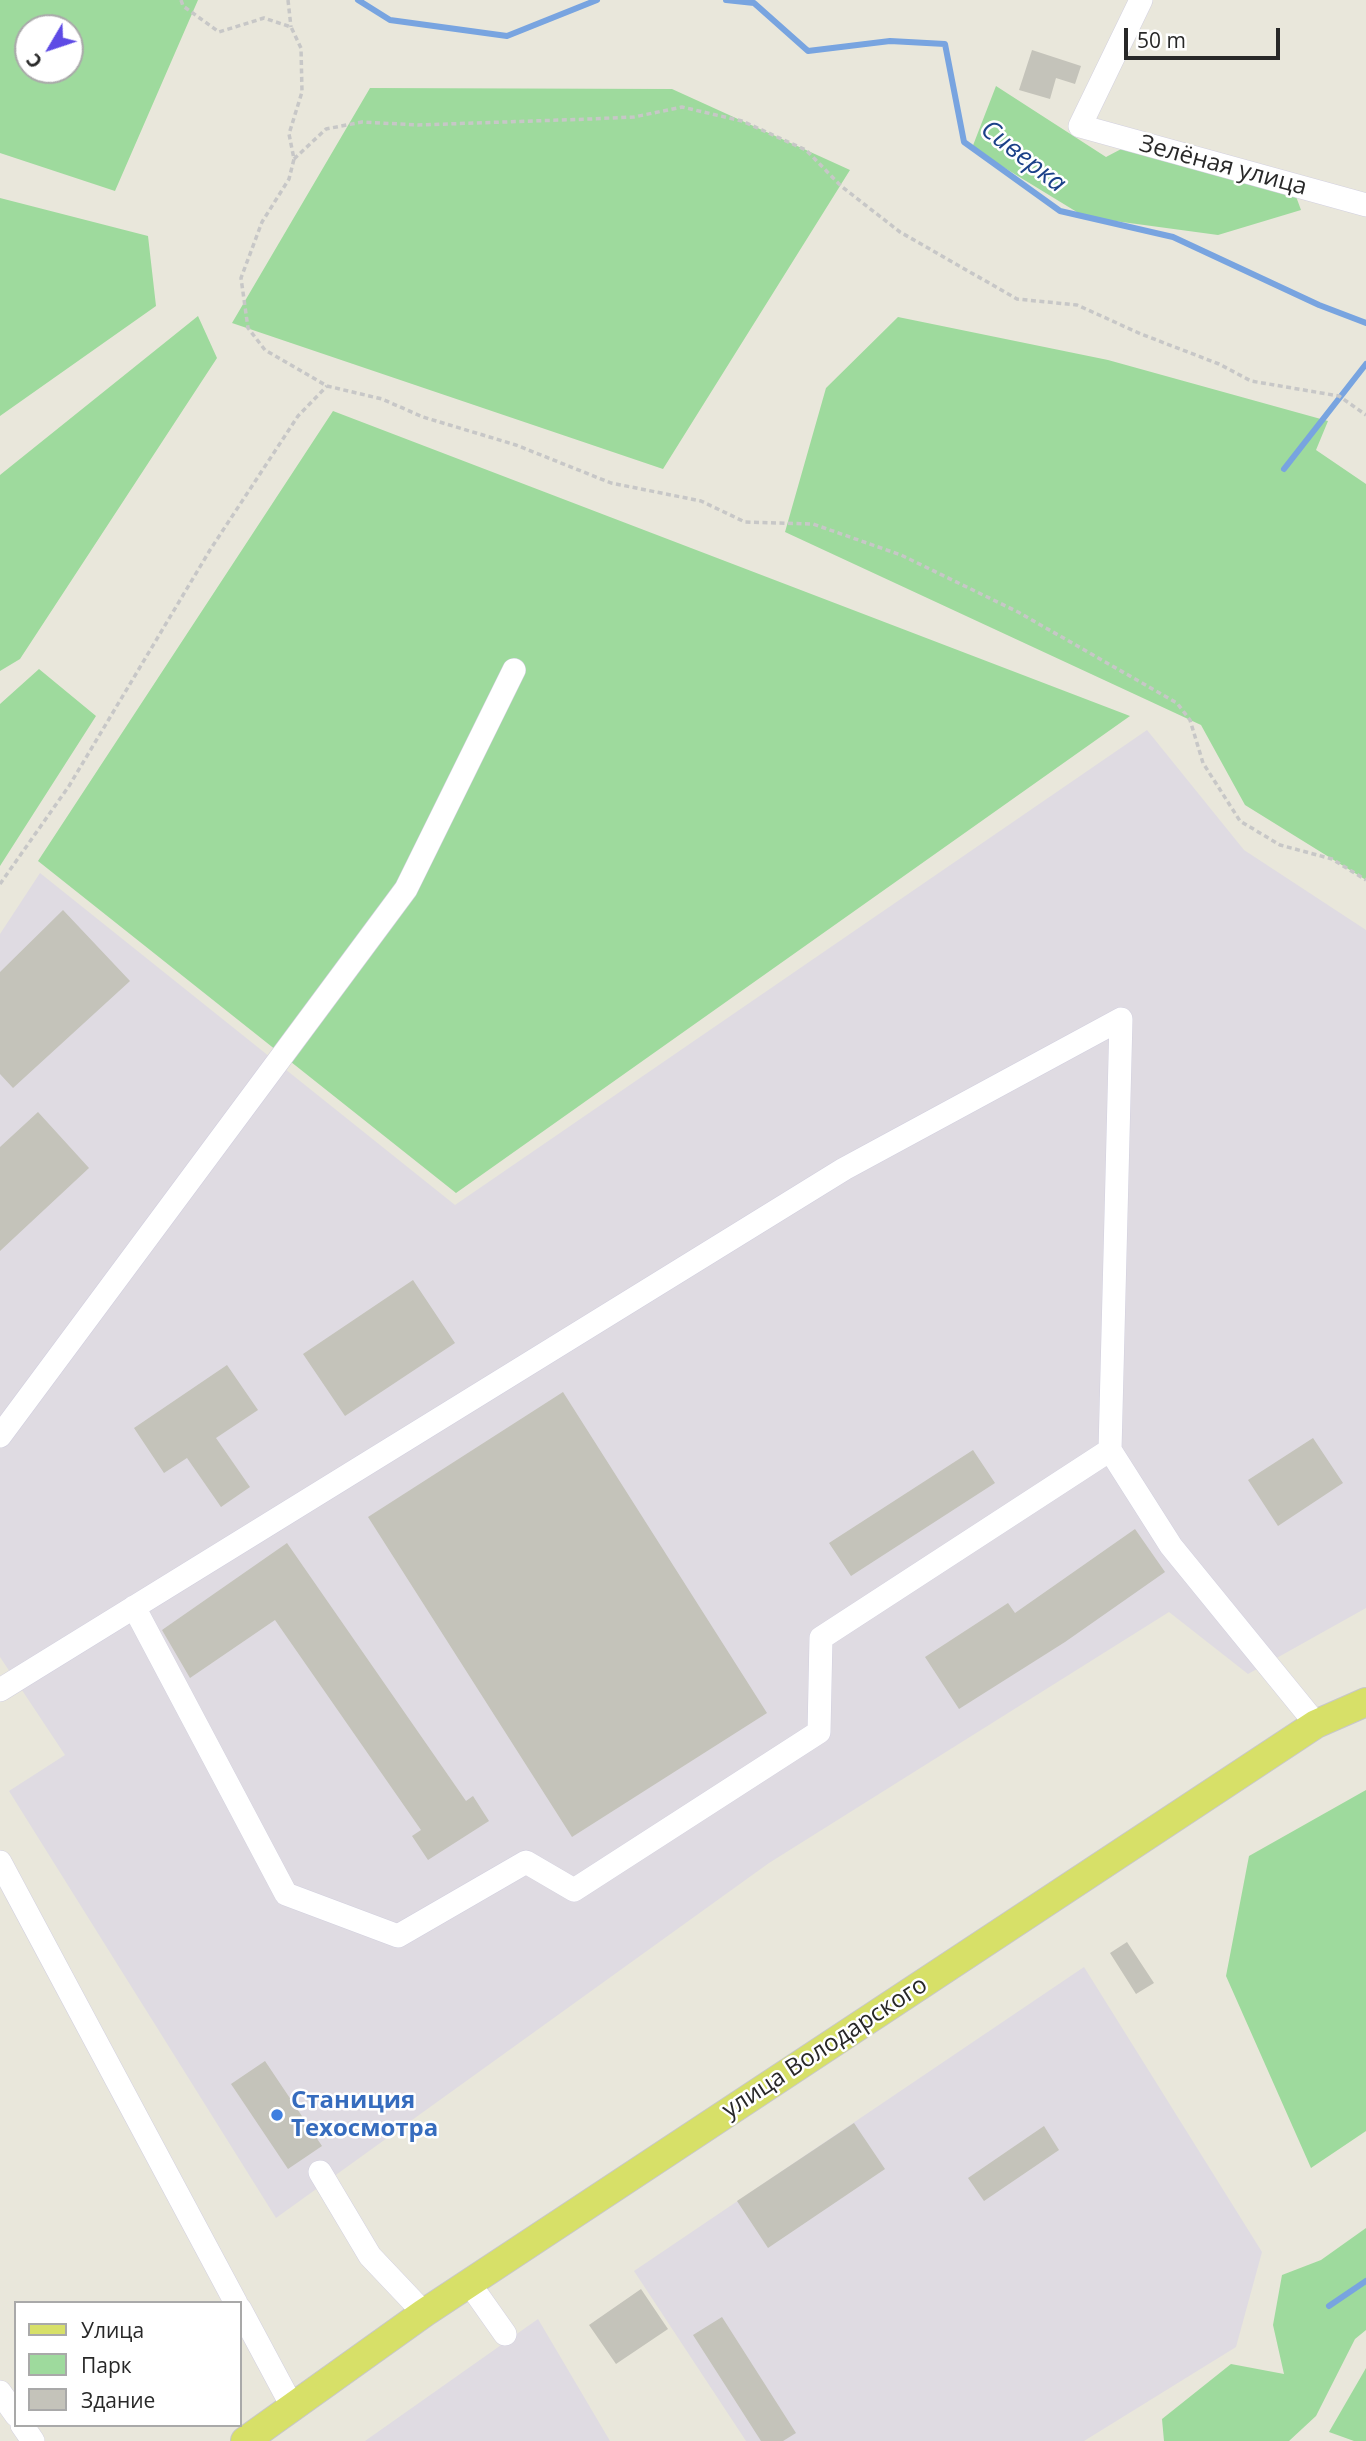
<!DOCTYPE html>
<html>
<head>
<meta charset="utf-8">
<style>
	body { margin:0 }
	#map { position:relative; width:1366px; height:2441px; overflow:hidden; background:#e9e7db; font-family:"Open Sans",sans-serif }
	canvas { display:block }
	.legend { position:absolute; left:14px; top:2301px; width:228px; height:126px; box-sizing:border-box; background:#fff; border:2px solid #a9a9a9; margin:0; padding:9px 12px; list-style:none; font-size:21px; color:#282828 }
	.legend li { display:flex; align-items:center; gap:14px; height:35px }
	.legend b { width:35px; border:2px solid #a9a9a9 }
	.north { position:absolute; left:14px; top:14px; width:70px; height:70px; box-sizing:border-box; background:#fff; border:2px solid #a9a9a9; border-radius:50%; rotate:231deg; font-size:19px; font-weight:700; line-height:28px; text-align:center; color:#282828 }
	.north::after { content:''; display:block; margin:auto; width:24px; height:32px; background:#5e4be5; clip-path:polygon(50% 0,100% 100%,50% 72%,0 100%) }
	.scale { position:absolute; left:1124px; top:28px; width:156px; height:32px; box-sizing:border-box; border:4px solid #282828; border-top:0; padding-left:9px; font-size:21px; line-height:24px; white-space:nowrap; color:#282828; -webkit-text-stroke:5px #fff; paint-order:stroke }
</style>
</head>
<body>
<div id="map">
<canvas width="1366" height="2441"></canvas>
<ul class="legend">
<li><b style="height:9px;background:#d7e068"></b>Улица</li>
<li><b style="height:19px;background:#9eda9d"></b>Парк</li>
<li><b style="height:19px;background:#c4c3ba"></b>Здание</li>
</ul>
<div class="north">С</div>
<div class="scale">50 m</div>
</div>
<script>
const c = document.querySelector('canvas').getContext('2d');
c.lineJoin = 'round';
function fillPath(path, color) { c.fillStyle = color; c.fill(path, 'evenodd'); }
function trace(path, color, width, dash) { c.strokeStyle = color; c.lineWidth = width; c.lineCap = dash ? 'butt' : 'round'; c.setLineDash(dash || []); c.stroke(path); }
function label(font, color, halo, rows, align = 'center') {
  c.font = font + ' "Open Sans",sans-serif'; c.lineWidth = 5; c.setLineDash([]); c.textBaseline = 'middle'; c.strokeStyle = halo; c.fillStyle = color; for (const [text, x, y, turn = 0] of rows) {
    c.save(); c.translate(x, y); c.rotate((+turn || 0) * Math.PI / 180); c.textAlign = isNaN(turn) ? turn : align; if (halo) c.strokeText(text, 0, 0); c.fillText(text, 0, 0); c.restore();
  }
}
const industrial = new Path2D(`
	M 1147,730 L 1244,850 L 1366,930 L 1366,1608 L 1248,1674 L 1169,1612 L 769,1863 L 276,2218 L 9,1791 L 65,1755 L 0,1657 L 0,934 L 40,873 L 455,1205 Z
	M 1084,1967 L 1262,2252 L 1236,2347 L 1084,2441 L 746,2441 L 634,2271 Z
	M 538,2319 L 610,2441 L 365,2441 Z`);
const green = new Path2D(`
	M 0,0 L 198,0 L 115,191 L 0,153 ZM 28,28 L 70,28 L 70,70 L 28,70 Z
	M 996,86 L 1106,157 L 1144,137 L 1287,172 L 1301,210 L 1218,235 L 1085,217 L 972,148 Z
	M 370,88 L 672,89 L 850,170 L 663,469 L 232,323 Z
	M 0,198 L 148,236 L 156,306 L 0,416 Z
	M 198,316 L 217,358 L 20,659 L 0,671 L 0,475 Z
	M 898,317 L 1108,360 L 1328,421 L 1316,450 L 1366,484 L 1366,880 L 1245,805 L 1201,725 L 785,532 L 826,388 Z
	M 333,411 L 1130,716 L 456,1193 L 38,861 Z
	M 39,669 L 96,716 L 0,866 L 0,704 Z
	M 1366,1790 L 1366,2131 L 1311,2168 L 1226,1976 L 1249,1856 Z
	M 1366,2228 L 1366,2330 L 1355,2339 L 1316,2416 L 1289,2441 L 1164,2441 L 1162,2419 L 1231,2364 L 1284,2374 L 1273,2325 L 1282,2275 L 1321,2260 Z
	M 1366,2368 L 1366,2441 L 1354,2441 L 1329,2432 Z`);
const stream = new Path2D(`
	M 358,0 L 390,20 L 507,36 L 597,0
	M 726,0 L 754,3 L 808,51 L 890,41 L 945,44 L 964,142 L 1060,211 L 1173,237 L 1319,305 L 1366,323
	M 1284,469 L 1366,364
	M 1329,2306 L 1366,2281`);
const building = new Path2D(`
	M 1032,50 L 1081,66 L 1075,84 L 1056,78 L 1050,99 L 1019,90 Z
	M 63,910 L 130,981 L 13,1088 L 0,1074 L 0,972 Z
	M 38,1112 L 89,1168 L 0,1251 L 0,1147 Z
	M 413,1280 L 455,1343 L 345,1416 L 303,1354 Z
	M 227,1365 L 258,1410 L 216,1438 L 250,1487 L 221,1507 L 187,1458 L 164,1473 L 134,1428 Z
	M 563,1392 L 767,1713 L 572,1837 L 368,1517 Z
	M 1313,1438 L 1343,1483 L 1278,1526 L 1248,1480 Z
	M 973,1450 L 995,1483 L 851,1576 L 829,1543 Z
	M 1135,1529 L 1165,1572 L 1065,1642 L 959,1709 L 925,1657 L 1008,1603 L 1015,1613 Z
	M 287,1543 L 466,1801 L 473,1796 L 489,1821 L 428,1860 L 412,1836 L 421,1830 L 275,1620 L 190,1678 L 162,1630 Z
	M 1127,1942 L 1154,1983 L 1136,1994 L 1110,1953 Z
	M 265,2061 L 322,2146 L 288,2169 L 231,2084 Z
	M 854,2123 L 885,2169 L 768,2248 L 737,2201 Z
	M 1044,2126 L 1059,2150 L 984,2201 L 968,2178 Z
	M 641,2289 L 668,2329 L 616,2364 L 589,2325 Z
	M 722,2317 L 796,2433 L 783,2441 L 761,2441 L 693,2335 Z`);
const path = new Path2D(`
	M 181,0 L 183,6 L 219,32 L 264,18 L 291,27 L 301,48 L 302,92 L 289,134 L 294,159 L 289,179 L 262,222 L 241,278 L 248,328 L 265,350 L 327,386 L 382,399 L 423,417 L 516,445 L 611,483 L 701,501 L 745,522 L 813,524 L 901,555 L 1018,612 L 1177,703 L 1190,720 L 1203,763 L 1240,821 L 1280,845 L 1332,859 L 1366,880
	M 288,0 L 291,27
	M 294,159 L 326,129 L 362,122 L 418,125 L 590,119 L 634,117 L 682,107 L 742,121 L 806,150 L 841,186 L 900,232 L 1017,299 L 1077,305 L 1141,334 L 1219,364 L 1251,381 L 1339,396 L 1366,415
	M 0,884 L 69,786 L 210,550 L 298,416 L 327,386`);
const minor = new Path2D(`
	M 1141,0 L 1080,126 L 1366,205
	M 0,1436 L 406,889 L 514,670
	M 134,1607 L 286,1894 L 398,1936 L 526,1862 L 574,1890 L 819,1732 L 821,1638 L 1110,1450
	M 0,1690 L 844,1169 L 1121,1019 L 1110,1450 L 1171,1546 L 1316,1724
	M 0,1862 L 236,2303
	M 320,2172 L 370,2256 L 424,2313
	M 469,2283 L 505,2334
	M 240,2309 L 293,2408
	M 0,2392 L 16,2415
	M 22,2425 L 33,2441`);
const major = new Path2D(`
	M 245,2441 L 424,2313 L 1316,1724 L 1366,1702`);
const markers = [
	[277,2115,7,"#3f7fe0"]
];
const streetNames = [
	["Зелёная улица",1223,166,15],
	["улица Володарского",825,2048,-33]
];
const shopNames = [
	["Станиция",291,2101],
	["Техосмотра",291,2129]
];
const waterNames = [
	["Сиверка",1023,157,38]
];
fillPath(industrial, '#dfdbe2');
fillPath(green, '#9eda9d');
trace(stream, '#78a4e0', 6);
fillPath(building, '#c4c3ba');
trace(minor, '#d2d0df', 24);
trace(major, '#c7c7c7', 30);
trace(path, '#c7c7c7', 3.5, [5, 3.5]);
trace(minor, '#fff', 23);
trace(major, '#d7e068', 28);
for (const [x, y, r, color] of markers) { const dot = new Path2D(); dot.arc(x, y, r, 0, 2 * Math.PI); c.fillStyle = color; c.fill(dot); trace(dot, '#fff', 2.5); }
label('24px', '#282828', '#fff', streetNames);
label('bold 24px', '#366cbe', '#fff', shopNames, 'left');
label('italic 26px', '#1b4188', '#fff', waterNames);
</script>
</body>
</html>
